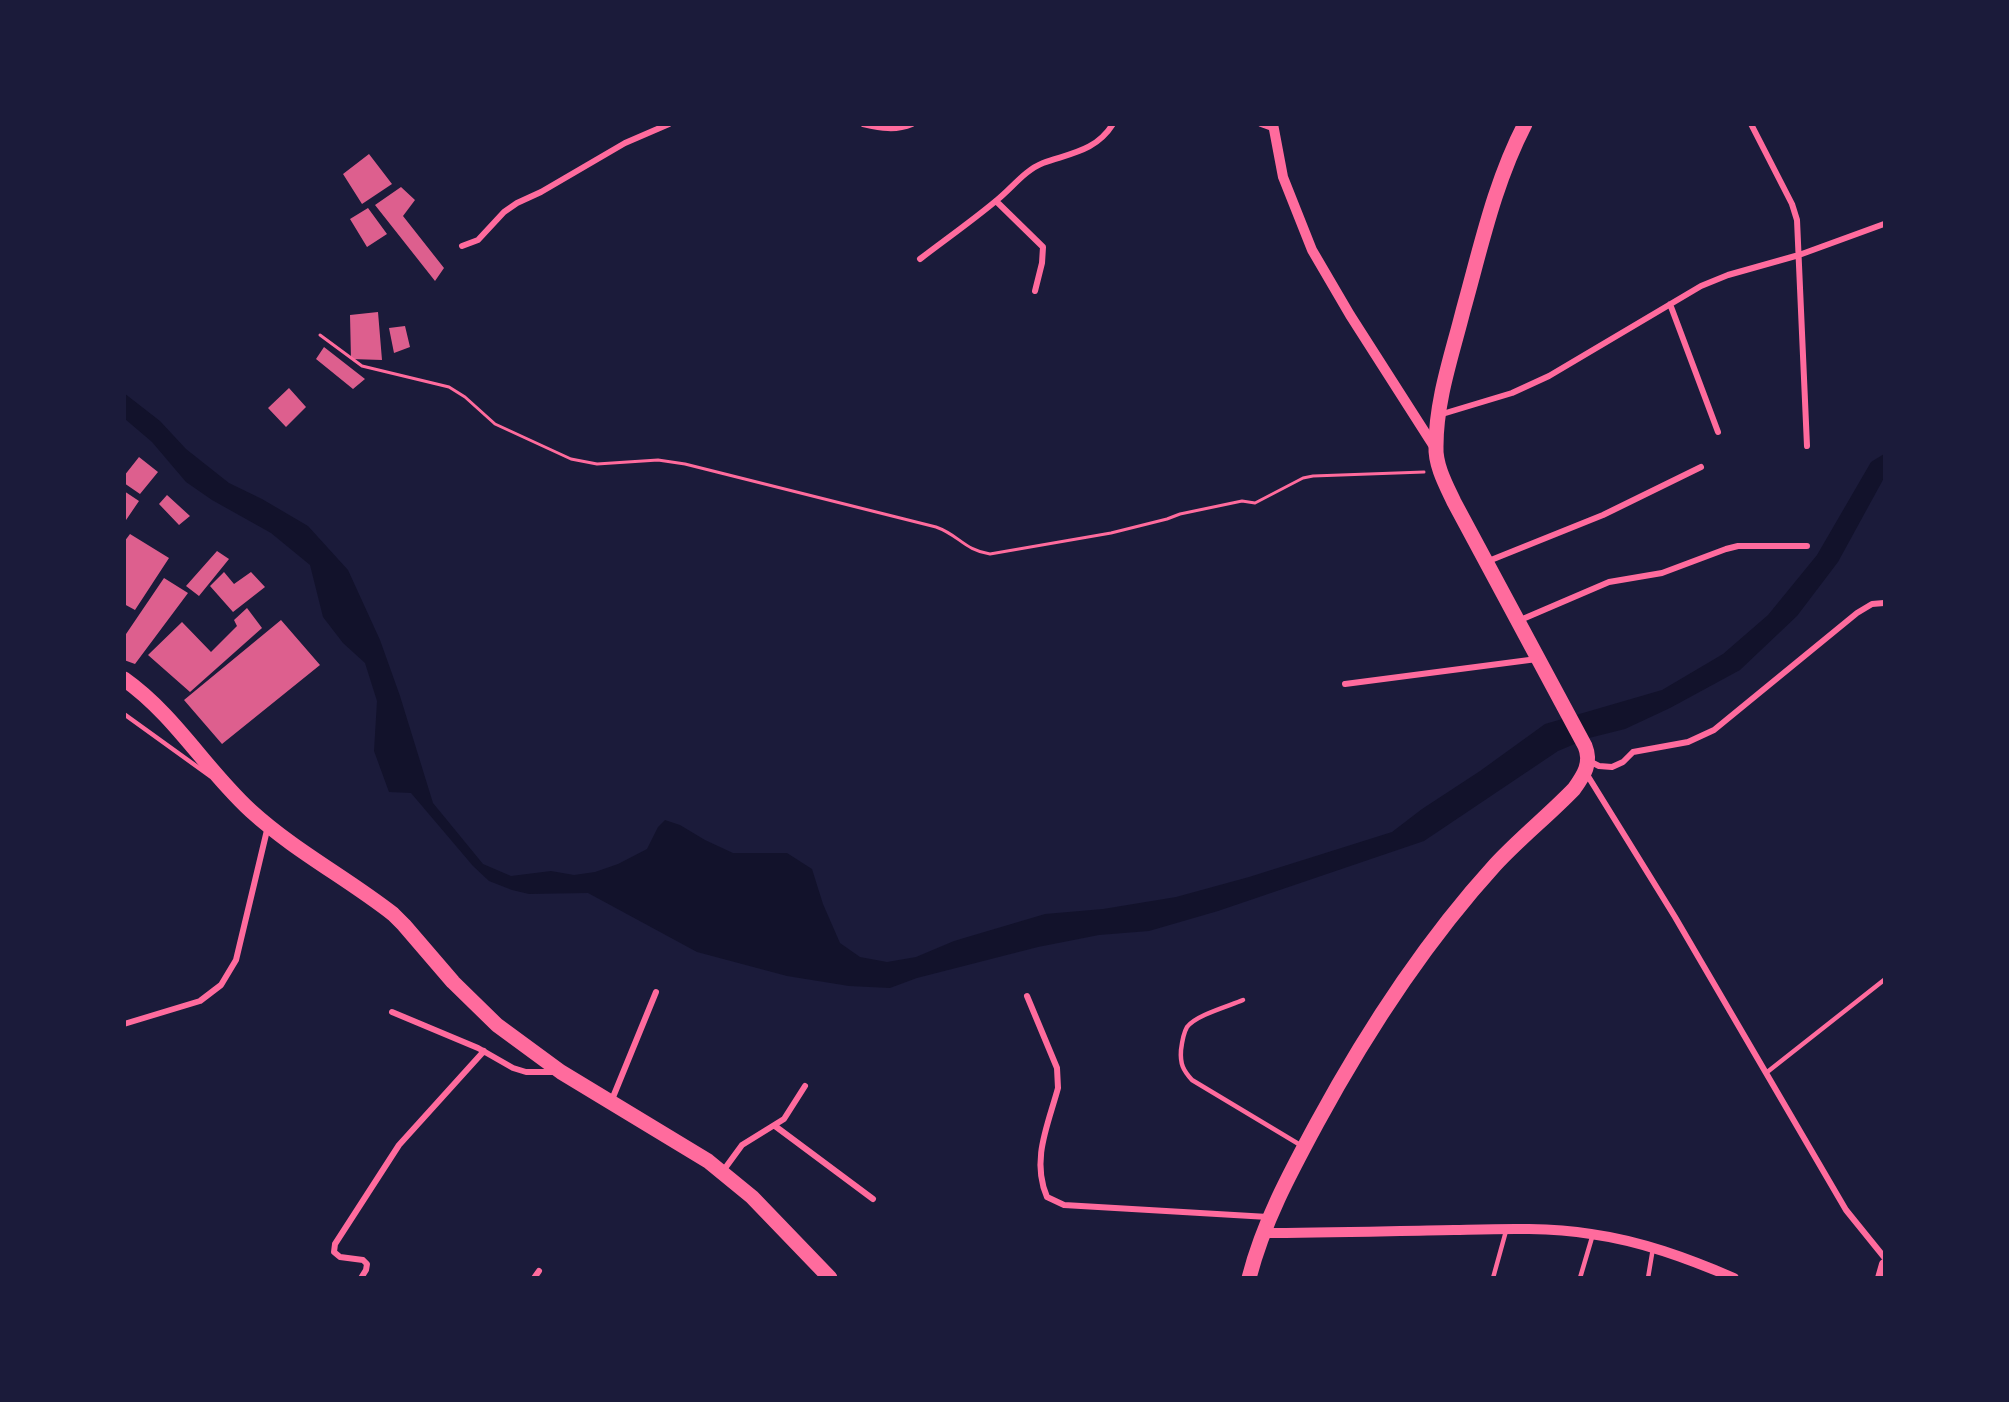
<!DOCTYPE html>
<html>
<head>
<meta charset="utf-8">
<style>
	body { margin:0 }
	#map { position:relative; width:2009px; height:1402px; overflow:hidden; background:#1b1b3a; font-family:"Asap Condensed",sans-serif }
	canvas { display:block }
	.frame { position:absolute; inset:0; border:126px solid #1b1b3a; pointer-events:none }
</style>
</head>
<body>
<div id="map">
<canvas width="2009" height="1402"></canvas>
<div class="frame"></div>
</div>
<script>
const c = document.querySelector('canvas').getContext('2d');
c.lineJoin = 'round';
function fillPath(path, color) { c.fillStyle = color; c.fill(path, 'evenodd'); }
function trace(path, color, width, dash) { c.strokeStyle = color; c.lineWidth = width; c.lineCap = dash ? 'butt' : 'round'; c.setLineDash(dash || []); c.stroke(path); }
const water = new Path2D(`
	M 124,393 L 160,421 L 186,449 L 229,483 L 262,499 L 308,526 L 348,570 L 380,640 L 400,696 L 433,803 L 483,864 L 511,876 L 551,871 L 574,875 L 595,872 L 618,864 L 647,849 L 658,827 L 665,820 L 680,825 L 705,840 L 733,853 L 787,853 L 812,869 L 823,904 L 840,943 L 860,957 L 887,962 L 916,957 L 954,941 L 1045,914 L 1103,909 L 1176,897 L 1249,877 L 1392,832 L 1422,809 L 1480,771 L 1545,724 L 1662,690 L 1723,654 L 1768,615 L 1817,555 L 1871,462 L 1884,454 L 1884,478 L 1838,562 L 1797,616 L 1740,670 L 1670,708 L 1625,729 L 1589,738 L 1558,751 L 1424,841 L 1218,911 L 1149,931 L 1099,935 L 1038,947 L 917,978 L 890,988 L 849,986 L 787,976 L 697,952 L 588,893 L 529,894 L 512,890 L 489,881 L 473,866 L 411,793 L 389,792 L 374,751 L 377,701 L 365,663 L 343,643 L 323,617 L 310,565 L 271,533 L 212,500 L 186,482 L 152,442 L 125,419 Z`);
const building = new Path2D(`
	M 369,154 L 392,184 L 362,204 L 343,174 Z
	M 401,187 L 415,200 L 403,216 L 444,268 L 435,281 L 375,205 Z
	M 368,208 L 387,234 L 367,247 L 350,219 Z
	M 378,312 L 382,360 L 351,359 L 350,315 Z
	M 405,326 L 410,347 L 394,353 L 389,328 Z
	M 324,347 L 365,379 L 353,389 L 316,359 Z
	M 289,388 L 306,407 L 286,427 L 268,408 Z
	M 139,457 L 158,472 L 140,494 L 124,483 L 124,476 Z
	M 124,491 L 139,501 L 124,523 Z
	M 167,495 L 190,516 L 179,525 L 159,504 Z
	M 130,534 L 169,558 L 135,610 L 124,604 L 124,542 Z
	M 217,551 L 229,559 L 199,596 L 186,586 Z
	M 224,572 L 234,584 L 251,572 L 265,587 L 233,612 L 210,586 Z
	M 164,578 L 188,593 L 135,664 L 124,660 L 124,637 Z
	M 247,608 L 262,628 L 190,692 L 148,655 L 182,622 L 211,652 L 237,626 L 234,620 Z
	M 281,620 L 320,665 L 222,744 L 184,700 Z`);
const path = new Path2D(`
	M 320,335 L 362,366 L 449,387 L 465,397 L 495,424 L 571,459 L 597,464 L 658,460 L 685,464 L 936,527 C 959,535 964,550 990,554 L 1111,533 L 1167,519 L 1180,514 L 1242,501 L 1255,503 L 1303,478 L 1313,476 L 1424,472`);
const service = new Path2D(`
	M 124,714 L 210,776
	M 1243,1000 C 1229,1006 1196,1015 1187,1027 C 1183,1034 1182,1042 1181,1050 C 1180,1064 1183,1070 1192,1080 L 1302,1146
	M 1766,1073 L 1884,980
	M 1493,1278 L 1506,1231
	M 1580,1278 L 1593,1234
	M 1648,1278 L 1653,1248`);
const minor = new Path2D(`
	M 863,124 C 881,128 895,131 912,124
	M 1261,124 L 1272,128
	M 1751,124 L 1792,204 L 1797,220 L 1807,446
	M 996,201 L 1043,247 L 1042,263 L 1035,291
	M 462,246 L 478,240 L 504,212 L 517,203 L 541,192 L 625,143 L 669,124
	M 920,259 C 946,239 972,221 997,200 C 1012,188 1025,170 1043,163 C 1071,153 1096,151 1113,124
	M 1670,304 L 1718,432
	M 1439,415 L 1512,393 L 1549,376 L 1701,286 L 1728,275 L 1799,255 L 1884,224
	M 1486,562 L 1603,515 L 1701,467
	M 1518,621 L 1609,582 L 1662,573 L 1726,549 L 1738,546 L 1807,546
	M 1345,684 L 1537,659
	M 1589,761 L 1599,766 L 1612,767 L 1623,762 L 1633,752 L 1688,742 L 1714,730 L 1857,613 L 1872,604 L 1884,603
	M 1586,773 L 1675,917 L 1846,1210 L 1884,1257
	M 1027,996 L 1057,1068 L 1058,1088 C 1048,1125 1031,1160 1047,1197 L 1064,1205 L 1268,1217
	M 392,1012 L 478,1048 L 513,1068 L 526,1072 L 555,1072
	M 124,1024 L 200,1001 L 221,985 L 236,960 L 268,826
	M 611,1102 L 656,992
	M 775,1126 L 873,1199
	M 723,1171 L 742,1145 L 784,1119 L 805,1086
	M 361,1278 L 366,1270 L 367,1264 L 363,1260 L 340,1257 L 334,1252 L 335,1244 L 399,1145 L 484,1051
	M 534,1278 L 539,1271`);
const tertiary = new Path2D(`
	M 1273,124 L 1283,177 L 1312,250 L 1350,315 L 1435,448
	M 1262,1233 C 1326,1233 1390,1231 1454,1230 C 1499,1229 1546,1227 1591,1234 C 1641,1241 1687,1258 1734,1278
	M 1880,1278 L 1884,1264`);
const primary = new Path2D(`
	M 124,679 C 175,715 206,770 251,811 C 295,851 347,878 393,914 L 404,925 L 453,982 L 497,1025 L 561,1072 L 708,1161 L 752,1197 L 830,1278
	M 1249,1278 C 1263,1223 1290,1173 1317,1123 C 1367,1031 1424,943 1495,865 C 1520,838 1549,815 1574,789 C 1584,775 1592,763 1585,746 L 1454,502 C 1446,485 1435,465 1436,446 C 1436,400 1452,355 1463,311 C 1481,247 1494,184 1525,124`);
fillPath(water, '#12122b');
fillPath(building, '#dd5f8e');
trace(path, '#ff6b9d', 3);
trace(service, '#ff6b9d', 4.5);
trace(minor, '#ff6b9d', 6);
trace(tertiary, '#ff6b9d', 10);
trace(primary, '#ff6b9d', 15);
</script>
</body>
</html>
